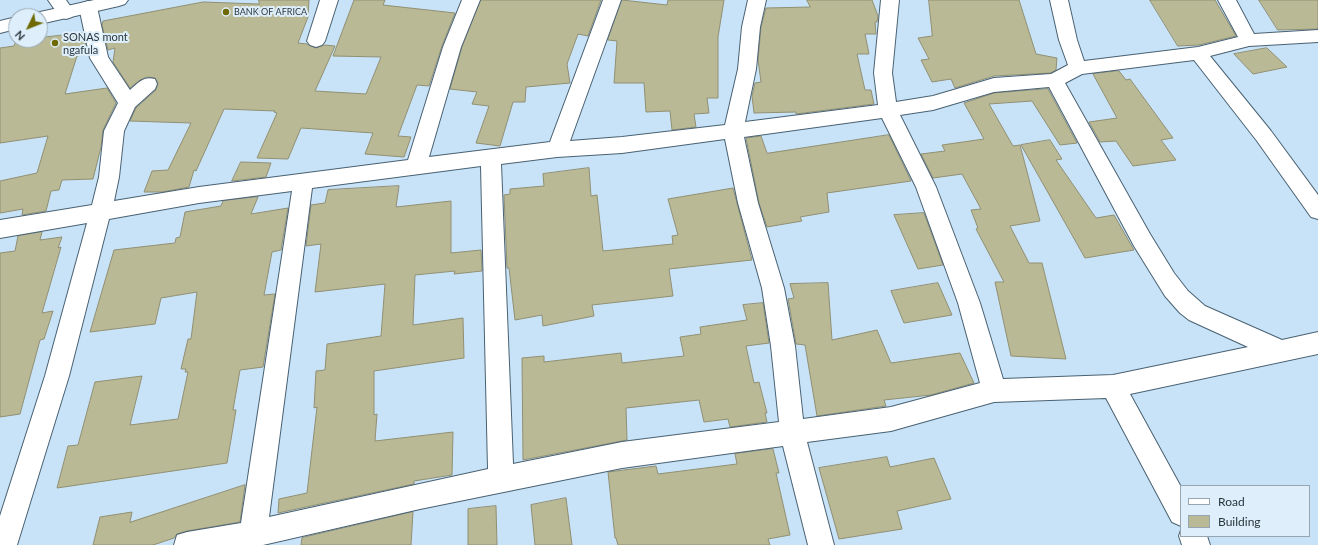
<!DOCTYPE html>
<html>
<head>
<meta charset="utf-8">
<style>
	body { margin:0 }
	#map { position:relative; width:1318px; height:545px; overflow:hidden; background:#c8e3f7; font-family:Lato,sans-serif }
	canvas { display:block }
	.legend { position:absolute; left:1180px; top:485px; width:130px; height:52px; box-sizing:border-box; background:#deeffb; border:1px solid #96a5af; margin:0; padding:5px 7px; list-style:none; font-size:12px; color:#2a353c }
	.legend li { display:flex; align-items:center; gap:8px; height:20px }
	.legend b { width:20px; border:1px solid #96a5af }
	.north { position:absolute; left:8px; top:8px; width:40px; height:40px; box-sizing:border-box; background:#deeffb; border:1px solid #96a5af; border-radius:50%; rotate:227deg; font-size:11px; font-weight:700; line-height:16px; text-align:center; color:#2a353c }
	.north::after { content:''; display:block; margin:auto; width:14px; height:18px; background:#6e6901; clip-path:polygon(50% 0,100% 100%,50% 72%,0 100%) }
</style>
</head>
<body>
<div id="map">
<canvas width="1318" height="545"></canvas>
<ul class="legend">
<li><b style="height:5px;background:#fff"></b>Road</li>
<li><b style="height:11px;background:#bab995"></b>Building</li>
</ul>
<div class="north">N</div>
</div>
<script>
const c = document.querySelector('canvas').getContext('2d');
c.lineJoin = 'round';
function fillPath(path, color) { c.fillStyle = color; c.fill(path, 'evenodd'); }
function trace(path, color, width, dash) { c.strokeStyle = color; c.lineWidth = width; c.lineCap = dash ? 'butt' : 'round'; c.setLineDash(dash || []); c.stroke(path); }
function label(font, color, halo, rows, align = 'center') {
  c.font = font + ' Lato,sans-serif'; c.lineWidth = 4; c.setLineDash([]); c.textBaseline = 'middle'; c.strokeStyle = halo; c.fillStyle = color; for (const [text, x, y, turn = 0] of rows) {
    c.save(); c.translate(x, y); c.rotate((+turn || 0) * Math.PI / 180); c.textAlign = isNaN(turn) ? turn : align; if (halo) c.strokeText(text, 0, 0); c.fillText(text, 0, 0); c.restore();
  }
}
const building = new Path2D(`
	M 259,0 L 309,0 L 308,17 L 298,43 L 307,44 L 316,48 L 324,45 L 335,46 L 315,91 L 366,94 L 381,57 L 333,56 L 354,0 L 385,0 L 383,5 L 455,13 L 442,46 L 429,86 L 417,85 L 398,136 L 411,137 L 404,157 L 365,154 L 373,133 L 301,128 L 288,159 L 257,158 L 277,113 L 274,112 L 275,111 L 224,109 L 196,171 L 194,170 L 189,187 L 162,192 L 144,192 L 152,171 L 168,170 L 191,123 L 130,121 L 136,108 L 156,90 L 158,83 L 155,78 L 147,77 L 140,80 L 130,88 L 113,62 L 115,48 L 108,50 L 102,25 L 103,21 L 203,2 L 259,4 Z
	M 481,0 L 601,0 L 588,36 L 578,34 L 567,64 L 570,83 L 526,87 L 525,102 L 513,102 L 500,146 L 476,143 L 489,106 L 472,104 L 477,92 L 450,89 L 462,47 Z
	M 622,0 L 667,5 L 668,0 L 724,0 L 718,37 L 718,98 L 707,98 L 709,113 L 694,114 L 696,127 L 672,130 L 670,111 L 646,112 L 644,83 L 614,83 L 617,41 L 608,40 Z
	M 807,0 L 872,0 L 878,16 L 877,22 L 875,22 L 876,34 L 865,34 L 869,54 L 857,54 L 865,90 L 871,90 L 874,104 L 796,114 L 796,112 L 754,113 L 752,96 L 755,83 L 761,82 L 758,60 L 761,27 L 766,8 L 810,7 Z
	M 929,0 L 1019,0 L 1036,54 L 1057,58 L 1056,70 L 1051,73 L 994,76 L 955,88 L 951,79 L 932,82 L 921,60 L 929,59 L 918,38 L 932,36 Z
	M 1150,0 L 1215,0 L 1236,36 L 1199,45 L 1178,46 Z
	M 1259,0 L 1318,0 L 1318,29 L 1278,30 Z
	M 83,33 L 88,54 L 77,56 L 65,94 L 107,88 L 116,103 L 103,130 L 101,147 L 93,179 L 62,180 L 59,190 L 51,191 L 46,211 L 22,215 L 23,209 L 0,213 L 0,181 L 37,173 L 48,136 L 0,143 L 0,48 L 14,46 L 16,41 L 40,40 L 40,38 Z
	M 1267,48 L 1287,67 L 1253,74 L 1234,54 Z
	M 1119,71 L 1126,80 L 1130,79 L 1173,138 L 1161,140 L 1176,160 L 1133,166 L 1116,141 L 1100,142 L 1089,122 L 1117,118 L 1093,74 Z
	M 1048,89 L 1077,143 L 1060,145 L 1032,101 L 989,104 L 1013,146 L 1020,145 L 1040,221 L 1010,226 L 1029,263 L 1042,263 L 1066,359 L 1011,356 L 995,282 L 1004,282 L 976,229 L 978,228 L 971,210 L 981,209 L 962,174 L 933,178 L 921,154 L 945,151 L 942,145 L 984,139 L 964,103 L 994,93 Z
	M 889,135 L 911,181 L 827,193 L 829,212 L 800,217 L 802,221 L 767,227 L 759,203 L 746,138 L 761,136 L 767,153 Z
	M 1050,140 L 1062,159 L 1056,160 L 1096,218 L 1114,215 L 1134,250 L 1085,258 L 1021,145 Z
	M 241,162 L 271,163 L 266,177 L 232,181 Z
	M 589,168 L 591,196 L 597,195 L 603,251 L 673,244 L 672,236 L 678,235 L 668,199 L 733,188 L 752,260 L 669,269 L 673,296 L 592,305 L 594,316 L 543,326 L 542,315 L 515,320 L 509,268 L 507,268 L 504,195 L 510,194 L 510,189 L 544,186 L 543,174 Z
	M 399,186 L 396,207 L 451,201 L 451,253 L 481,250 L 482,271 L 454,274 L 455,271 L 415,275 L 413,325 L 463,318 L 464,358 L 374,371 L 374,415 L 377,414 L 375,441 L 453,432 L 452,475 L 414,481 L 414,484 L 278,513 L 279,499 L 307,493 L 317,407 L 314,408 L 316,371 L 325,370 L 327,344 L 381,336 L 385,284 L 315,292 L 321,244 L 306,246 L 311,205 L 325,203 L 328,190 Z
	M 258,197 L 251,214 L 288,208 L 281,250 L 272,252 L 264,295 L 275,294 L 263,367 L 240,370 L 233,410 L 236,410 L 227,463 L 57,488 L 68,446 L 78,445 L 95,382 L 142,376 L 130,425 L 178,419 L 188,372 L 185,372 L 186,369 L 181,369 L 188,339 L 191,339 L 197,292 L 161,298 L 155,324 L 90,332 L 114,250 L 175,243 L 176,238 L 180,237 L 185,212 L 221,206 L 223,201 Z
	M 924,213 L 943,265 L 918,269 L 894,215 Z
	M 42,232 L 40,240 L 62,237 L 58,248 L 61,247 L 42,313 L 53,311 L 44,339 L 40,340 L 20,414 L 0,417 L 0,253 L 15,251 L 18,236 Z
	M 828,283 L 832,340 L 877,330 L 891,363 L 960,353 L 974,383 L 931,395 L 884,400 L 886,406 L 817,416 L 805,345 L 796,344 L 788,299 L 794,298 L 790,284 Z
	M 938,283 L 952,315 L 904,323 L 891,291 Z
	M 763,303 L 769,343 L 746,346 L 754,383 L 759,382 L 767,413 L 765,413 L 767,422 L 730,427 L 728,419 L 704,422 L 699,400 L 626,408 L 627,440 L 523,460 L 522,358 L 544,356 L 544,362 L 621,353 L 622,363 L 684,356 L 680,337 L 701,334 L 700,327 L 747,320 L 743,305 Z
	M 773,449 L 779,473 L 776,473 L 790,535 L 768,539 L 770,545 L 618,545 L 616,538 L 615,538 L 608,472 L 656,466 L 658,474 L 737,464 L 735,454 Z
	M 887,457 L 890,467 L 934,458 L 951,499 L 897,511 L 902,529 L 839,539 L 819,468 Z
	M 245,485 L 240,522 L 187,531 L 177,534 L 174,538 L 153,545 L 93,545 L 100,517 L 132,512 L 130,522 Z
	M 566,498 L 572,545 L 535,545 L 531,505 Z
	M 496,506 L 497,545 L 468,545 L 468,509 Z
	M 413,512 L 411,545 L 301,545 L 302,538 Z`);
const street = new Path2D(`
	M 48,0 L 66,0 L 75,13 L 72,17 L 66,19 L 60,17 Z
	M 320,0 L 338,0 L 325,41 L 322,45 L 316,47 L 310,45 L 307,41 Z
	M 462,0 L 480,0 L 461,47 L 429,157 L 550,142 L 603,0 L 621,0 L 570,141 L 622,137 L 725,125 L 738,69 L 742,27 L 748,0 L 766,0 L 760,27 L 756,69 L 745,122 L 878,105 L 874,73 L 881,0 L 899,0 L 892,73 L 896,102 L 933,96 L 994,78 L 1051,74 L 1068,65 L 1059,40 L 1050,0 L 1068,0 L 1077,40 L 1084,61 L 1198,47 L 1238,37 L 1218,0 L 1236,0 L 1254,34 L 1318,30 L 1318,42 L 1249,46 L 1210,56 L 1271,131 L 1318,195 L 1318,219 L 1311,217 L 1257,141 L 1194,60 L 1082,74 L 1065,83 L 1150,234 L 1174,273 L 1188,291 L 1205,306 L 1282,340 L 1318,332 L 1318,354 L 1130,394 L 1181,487 L 1181,526 L 1172,522 L 1106,398 L 994,402 L 891,431 L 807,442 L 834,545 L 808,545 L 783,446 L 622,468 L 420,509 L 263,545 L 174,545 L 177,535 L 187,532 L 241,523 L 292,191 L 199,203 L 109,219 L 69,376 L 17,545 L 0,545 L 0,516 L 45,376 L 87,223 L 0,238 L 0,220 L 92,205 L 99,177 L 104,131 L 118,103 L 90,58 L 79,7 L 82,3 L 88,1 L 94,3 L 97,7 L 108,57 L 130,90 C 138,83 143,76 155,79 L 157,84 L 155,89 L 135,107 L 124,131 L 119,177 L 114,201 L 199,187 L 408,160 L 443,47 ZM 1049,87 L 1134,246 L 1165,296 L 1180,313 L 1189,320 L 1248,347 L 1113,375 L 1003,379 L 980,303 L 936,187 L 900,115 L 933,110 L 994,92 ZM 882,118 L 916,187 L 958,303 L 980,383 L 891,407 L 803,419 L 795,346 L 784,288 L 758,203 L 744,137 ZM 725,139 L 738,203 L 762,288 L 771,346 L 779,422 L 622,442 L 513,464 L 501,164 L 557,157 L 622,153 ZM 481,166 L 488,469 L 269,517 L 312,188 Z
	M 1181,530 L 1181,536 L 1207,536 L 1210,545 L 1182,545 L 1179,536 Z`);
const highway = new Path2D(`
	M 94,0 L 128,0 L 125,4 L 119,6 L 40,24 L 40,16 L 33,16 L 34,14 L 40,12 Z
	M 16,17 L 16,29 L 0,33 L 0,21 Z`);
const markers = [
	[226,12,4,"#6e6901"],
	[55,43,4,"#6e6901"]
];
const farPoinames = [
	["BANK OF AFRICA",234,12]
];
const poiNames = [
	["SONAS mont",63,37],
	["ngafula",63,50]
];
fillPath(building, '#bab995');
trace(building, '#908f73', 1);
trace(street, '#496172', 2);
trace(highway, '#496172', 2);
fillPath(street, '#fff');
fillPath(highway, '#fff');
for (const [x, y, r, color] of markers) { const dot = new Path2D(); dot.arc(x, y, r, 0, 2 * Math.PI); c.fillStyle = color; c.fill(dot); trace(dot, '#deeffb', 1.5); }
label('9px', '#2a353c', '#deeffb', farPoinames, 'left');
label('11px', '#2a353c', '#deeffb', poiNames, 'left');
</script>
</body>
</html>
